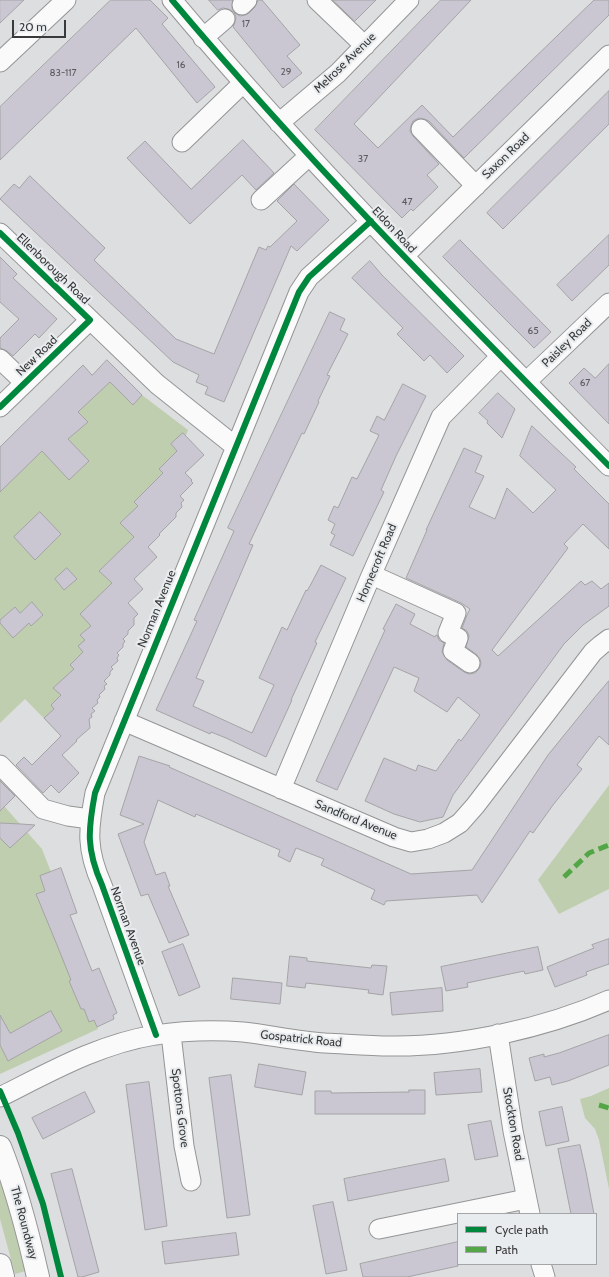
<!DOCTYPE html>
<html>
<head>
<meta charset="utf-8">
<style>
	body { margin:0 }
	#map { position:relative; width:609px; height:1277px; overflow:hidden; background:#dddee0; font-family:Cabin,sans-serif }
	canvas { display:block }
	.legend { position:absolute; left:457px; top:1213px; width:140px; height:52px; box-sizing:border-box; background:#e9ecee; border:1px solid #a3a5a6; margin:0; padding:5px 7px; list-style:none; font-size:12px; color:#393a3b }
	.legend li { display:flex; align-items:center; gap:8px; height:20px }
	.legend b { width:20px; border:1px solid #a3a5a6 }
	.scale { position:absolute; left:12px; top:20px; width:54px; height:18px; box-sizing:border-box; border:2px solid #393a3b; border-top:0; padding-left:5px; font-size:12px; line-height:14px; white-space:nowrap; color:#393a3b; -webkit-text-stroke:3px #e9ecee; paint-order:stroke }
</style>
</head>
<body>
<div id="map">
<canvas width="609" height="1277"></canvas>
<ul class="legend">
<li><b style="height:5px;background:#00873e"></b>Cycle path</li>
<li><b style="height:5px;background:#53a645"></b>Path</li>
</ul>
<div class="scale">20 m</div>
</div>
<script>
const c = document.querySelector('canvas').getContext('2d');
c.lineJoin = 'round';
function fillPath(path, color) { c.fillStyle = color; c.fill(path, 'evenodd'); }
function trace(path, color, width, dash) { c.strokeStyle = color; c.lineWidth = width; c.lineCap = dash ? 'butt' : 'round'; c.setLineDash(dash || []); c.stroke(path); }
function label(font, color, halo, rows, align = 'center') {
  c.font = font + ' Cabin,sans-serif'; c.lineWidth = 4; c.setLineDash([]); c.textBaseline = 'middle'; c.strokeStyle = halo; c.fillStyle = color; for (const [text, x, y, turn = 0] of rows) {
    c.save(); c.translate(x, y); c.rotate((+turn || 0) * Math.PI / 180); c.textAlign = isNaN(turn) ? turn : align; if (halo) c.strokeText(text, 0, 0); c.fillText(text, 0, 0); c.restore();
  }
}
const green = new Path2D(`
	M 112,365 L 142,395 L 188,430 L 140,552 L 62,737 L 25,699 L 0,723 L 0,472 Z
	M 0,776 L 5,807 L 42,849 L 51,872 L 61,918 L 85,980 L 98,1029 L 0,1074 Z
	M 609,785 L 609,889 L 559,914 L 538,880 Z
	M 609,1088 L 609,1189 L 599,1140 L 595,1129 L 585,1118 L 580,1099 L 591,1096 Z
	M 0,1179 L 14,1220 L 26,1271 L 15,1274 L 0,1219 Z`);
const building = new Path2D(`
	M 0,0 L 24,0 L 0,23 Z
	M 111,0 L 150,0 L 168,18 L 162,24 L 215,87 L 197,103 L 136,28 L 0,160 L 0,107 Z
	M 209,0 L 233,0 L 232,8 L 235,13 L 240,16 L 245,15 L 249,13 L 255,7 L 258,0 L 262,0 L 300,45 L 287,56 L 302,73 L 283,88 L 233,27 L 235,22 L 236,17 L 234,12 L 228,9 L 223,8 L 218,10 Z
	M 333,0 L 376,0 L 355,21 Z
	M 441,0 L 471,0 L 354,124 L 378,148 L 422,105 L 453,137 L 594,0 L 609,0 L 609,15 L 464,158 L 429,121 L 424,119 L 419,118 L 413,121 L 411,126 L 410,131 L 413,136 L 439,164 L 427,175 L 438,187 L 413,211 L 411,209 L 402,218 L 315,130 Z
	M 609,91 L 609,124 L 503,229 L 487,213 Z
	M 243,140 L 274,173 L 256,190 L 242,175 L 190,224 L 127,158 L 145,141 L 191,189 Z
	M 30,176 L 105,248 L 94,260 L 176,339 L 214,354 L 259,247 L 266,250 L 268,246 L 270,247 L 297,221 L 277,201 L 294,184 L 329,220 L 297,251 L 291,246 L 224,402 L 205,394 L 208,387 L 196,382 L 199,375 L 173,362 L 0,199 L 14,184 L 19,188 Z
	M 609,235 L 609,265 L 572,301 L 557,285 Z
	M 460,240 L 551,332 L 534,348 L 443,257 Z
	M 0,257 L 17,274 L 13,278 L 57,319 L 39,338 L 35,334 L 13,356 L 7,351 L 0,348 L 0,338 L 19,319 L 0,302 Z
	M 370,261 L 382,275 L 464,356 L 447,373 L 430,355 L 424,361 L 397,334 L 403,328 L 352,278 Z
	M 330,312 L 345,319 L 340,330 L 348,334 L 327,375 L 330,376 L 318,401 L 319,402 L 304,434 L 302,433 L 249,544 L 253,545 L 196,678 L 204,681 L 193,706 L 252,733 L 274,685 L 259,678 L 282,627 L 287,630 L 306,590 L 307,591 L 311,584 L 321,565 L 346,578 L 315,642 L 317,643 L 291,700 L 292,700 L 266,757 L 226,738 L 211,732 L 210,734 L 156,710 L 197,621 L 194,620 L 234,531 L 228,528 Z
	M 107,360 L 142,395 L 133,405 L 110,382 L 78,412 L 88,422 L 68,439 L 89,461 L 69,480 L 42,451 L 0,492 L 0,447 L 83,365 L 92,375 Z
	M 609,364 L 609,424 L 569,383 L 584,368 L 595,378 Z
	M 403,384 L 426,396 L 396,456 L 381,490 L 384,492 L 353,556 L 330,545 L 335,535 L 331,533 L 335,524 L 328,520 L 334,506 L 338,508 L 352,477 L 357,479 L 379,435 L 370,431 L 377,416 L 384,420 Z
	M 498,393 L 515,409 L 502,438 L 487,423 L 488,421 L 479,413 Z
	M 532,426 L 576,467 L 574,469 L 609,504 L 609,549 L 583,524 L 564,544 L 568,548 L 492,650 L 498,656 L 581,581 L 585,585 L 592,581 L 601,589 L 609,583 L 609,606 L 583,625 L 564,644 L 453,795 L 443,817 L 420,822 L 394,814 L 365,801 L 384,758 L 416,771 L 418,765 L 436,771 L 459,739 L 461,741 L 480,715 L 458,697 L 447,712 L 414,691 L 419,678 L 394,667 L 337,790 L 316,781 L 385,630 L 383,629 L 396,604 L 415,614 L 410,624 L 435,637 L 436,635 L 437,635 L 439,640 L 444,643 L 442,652 L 447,660 L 464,672 L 469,674 L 475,673 L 479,669 L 481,664 L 480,659 L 476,654 L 466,647 L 469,636 L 467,631 L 462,628 L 467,615 L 470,609 L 461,603 L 406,578 L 427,530 L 426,530 L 464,448 L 482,456 L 475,472 L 484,476 L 469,507 L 495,519 L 507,488 L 533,513 L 556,490 L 520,456 Z
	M 183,433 L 204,455 L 185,473 L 192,480 L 191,481 L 193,483 L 180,496 L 184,500 L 181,503 L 182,507 L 176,513 L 176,517 L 159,534 L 160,535 L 148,547 L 157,557 L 134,579 L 143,589 L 128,603 L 138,614 L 134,618 L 134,625 L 128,631 L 128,634 L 123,639 L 125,641 L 123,644 L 123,647 L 117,653 L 119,655 L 117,658 L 118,661 L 111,667 L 113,669 L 110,672 L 110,675 L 104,681 L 107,684 L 104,686 L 105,689 L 99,695 L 100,697 L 97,700 L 98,703 L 92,708 L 95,711 L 91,714 L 92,717 L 89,719 L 90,728 L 76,740 L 77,741 L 62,755 L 79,773 L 59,793 L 51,785 L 43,793 L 16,765 L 24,757 L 32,765 L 61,736 L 44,718 L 54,709 L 51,705 L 61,695 L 53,688 L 74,669 L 70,665 L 83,652 L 78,646 L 85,640 L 80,635 L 91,626 L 80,614 L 112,583 L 99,571 L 134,537 L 120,523 L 138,506 L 134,502 L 163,473 L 159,469 L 177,451 L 171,444 Z
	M 40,512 L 61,534 L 35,560 L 14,537 Z
	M 67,568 L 77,579 L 64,590 L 55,579 Z
	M 32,602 L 43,615 L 31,626 L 29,623 L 13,638 L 0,623 L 0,620 L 15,607 L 20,613 Z
	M 609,681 L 609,745 L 599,736 L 577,765 L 582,769 L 553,805 L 533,833 L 530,831 L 482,903 L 477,895 L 386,901 L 384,905 L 371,899 L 375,890 L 321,865 L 324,859 L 296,848 L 290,862 L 278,856 L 280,850 L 196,814 L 195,817 L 158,800 L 144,842 L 156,875 L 165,872 L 170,886 L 168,886 L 189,935 L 169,943 L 148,894 L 141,896 L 118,834 L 144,824 L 120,815 L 139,756 L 170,766 L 169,767 L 411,874 L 472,870 L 548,755 L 595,697 Z
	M 0,781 L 15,796 L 0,811 Z
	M 0,823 L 21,824 L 35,825 L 10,848 L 0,838 Z
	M 61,868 L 77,913 L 70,915 L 92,971 L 99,968 L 117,1013 L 113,1015 L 114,1019 L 97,1027 L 94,1020 L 89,1022 L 84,1009 L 81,1009 L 69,981 L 71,980 L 57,945 L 36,894 L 45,891 L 40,876 Z
	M 609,939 L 609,964 L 586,972 L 587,975 L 555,987 L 547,967 L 594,948 L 592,945 Z
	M 183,944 L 200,987 L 179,996 L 162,952 Z
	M 538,947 L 543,970 L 525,974 L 524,971 L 467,983 L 468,987 L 446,991 L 441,967 Z
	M 290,956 L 307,958 L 307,961 L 371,968 L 372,965 L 387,966 L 383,995 L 368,993 L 369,990 L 306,983 L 305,988 L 287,986 Z
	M 233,978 L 282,983 L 280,1004 L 231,999 Z
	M 442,988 L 443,1011 L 392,1015 L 390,993 Z
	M 51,1011 L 62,1031 L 8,1061 L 0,1045 L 0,1015 L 10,1033 Z
	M 609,1035 L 609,1065 L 568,1081 L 552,1085 L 550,1077 L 535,1081 L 529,1058 L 544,1054 L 544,1057 L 559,1053 Z
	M 259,1064 L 306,1072 L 302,1095 L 255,1087 Z
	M 480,1069 L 482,1092 L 436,1095 L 434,1073 Z
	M 231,1075 L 250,1215 L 227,1218 L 209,1078 Z
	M 149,1082 L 167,1226 L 145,1230 L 126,1085 Z
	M 409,1090 L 425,1090 L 425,1114 L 315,1114 L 315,1091 L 331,1091 L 331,1093 L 409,1092 Z
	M 85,1092 L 95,1112 L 43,1139 L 32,1118 Z
	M 562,1107 L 569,1141 L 546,1146 L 539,1112 Z
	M 491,1121 L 498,1156 L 475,1160 L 468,1125 Z
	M 580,1145 L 586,1172 L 594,1214 L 571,1214 L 558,1149 Z
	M 445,1159 L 449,1181 L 348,1201 L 344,1179 Z
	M 72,1169 L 99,1272 L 82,1277 L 78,1277 L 51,1174 Z
	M 333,1202 L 347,1270 L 326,1274 L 313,1206 Z
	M 236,1233 L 239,1255 L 165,1264 L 162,1242 Z
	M 458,1242 L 458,1266 L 407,1277 L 363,1277 L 360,1264 Z`);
const minor = new Path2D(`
	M 172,0 C 309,163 460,315 609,466
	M 317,0 L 365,46
	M 242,5 L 247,0
	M 203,38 L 225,19
	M 0,62 L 66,0
	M 279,123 L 338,73 L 409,0
	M 421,129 L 476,186
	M 182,142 L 243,83
	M 261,200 L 309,156
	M 0,233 L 157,384 L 236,447
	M 404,256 L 609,55
	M 0,359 L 25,383
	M 526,382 L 609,303
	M 0,407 L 90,320
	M 372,575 L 456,613 L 448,633 L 458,638 L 453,651 L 470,663
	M 124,721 L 394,837 L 411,842 L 428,839 L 444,833 L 460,823 L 475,806 L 593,652 L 601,645 L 609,639
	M 0,765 L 43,809 L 68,816 L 90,819
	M 281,789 L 370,578 L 441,417 L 501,356
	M 171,1034 L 184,1146 L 191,1181
	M 498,1034 L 513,1131 L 530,1214
	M 156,1035 L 102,885 C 86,849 88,830 95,793 L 299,292 L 309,277 L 371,221
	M 0,1097 C 50,1072 99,1044 155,1035 C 182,1031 216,1030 243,1032 C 270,1035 297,1041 325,1043 C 347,1044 369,1046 391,1046 C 460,1047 546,1028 609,1000
	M 379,1229 L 526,1199
	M 541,1264 L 545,1277`);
const major = new Path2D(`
	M 0,1147 C 17,1189 28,1233 38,1277
	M 0,1265 L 3,1277`);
const quiet = new Path2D(`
	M 564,877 L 589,853 L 609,845
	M 599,1105 L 609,1108`);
const cycleway = new Path2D(`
	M 172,0 C 309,163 460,315 609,466
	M 0,233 L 90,320 L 0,407
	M 156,1035 L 102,885 C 86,849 88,830 95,793 L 299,292 L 309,277 L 371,221
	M 0,1091 L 18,1133 L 43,1204 L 61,1277`);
const numberNames = [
	["17",246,24],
	["16",181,65],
	["29",286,72],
	["83-117",63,73],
	["37",363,159],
	["47",407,202],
	["65",533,331],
	["67",585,383]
];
const streetNames = [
	["Melrose Avenue",345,63,-44],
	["Saxon Road",506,156,-44],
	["Eldon Road",394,230,47],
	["Ellenborough Road",53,269,44],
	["Paisley Road",567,343,-44],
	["New Road",37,356,-44],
	["Homecroft Road",377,563,-67],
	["Norman Avenue",157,609,-68],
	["Sandford Avenue",356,820,22],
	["Norman Avenue",128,926,70],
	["Gospatrick Road",301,1039,6],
	["Spottons Grove",180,1108,83],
	["Stockton Road",513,1124,80],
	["The Roundway",24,1223,75]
];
fillPath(green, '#c0ceb0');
fillPath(building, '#cac6d2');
trace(building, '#a4a4a6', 1);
trace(minor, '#949596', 21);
trace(major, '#949596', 24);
trace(minor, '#fafafa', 19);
trace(major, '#fafafa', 22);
trace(quiet, '#53a645', 5, [10, 5]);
trace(cycleway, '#00873e', 6);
label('10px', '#5d5d61', null, numberNames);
label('12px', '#393a3b', '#e9ecee', streetNames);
</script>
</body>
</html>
